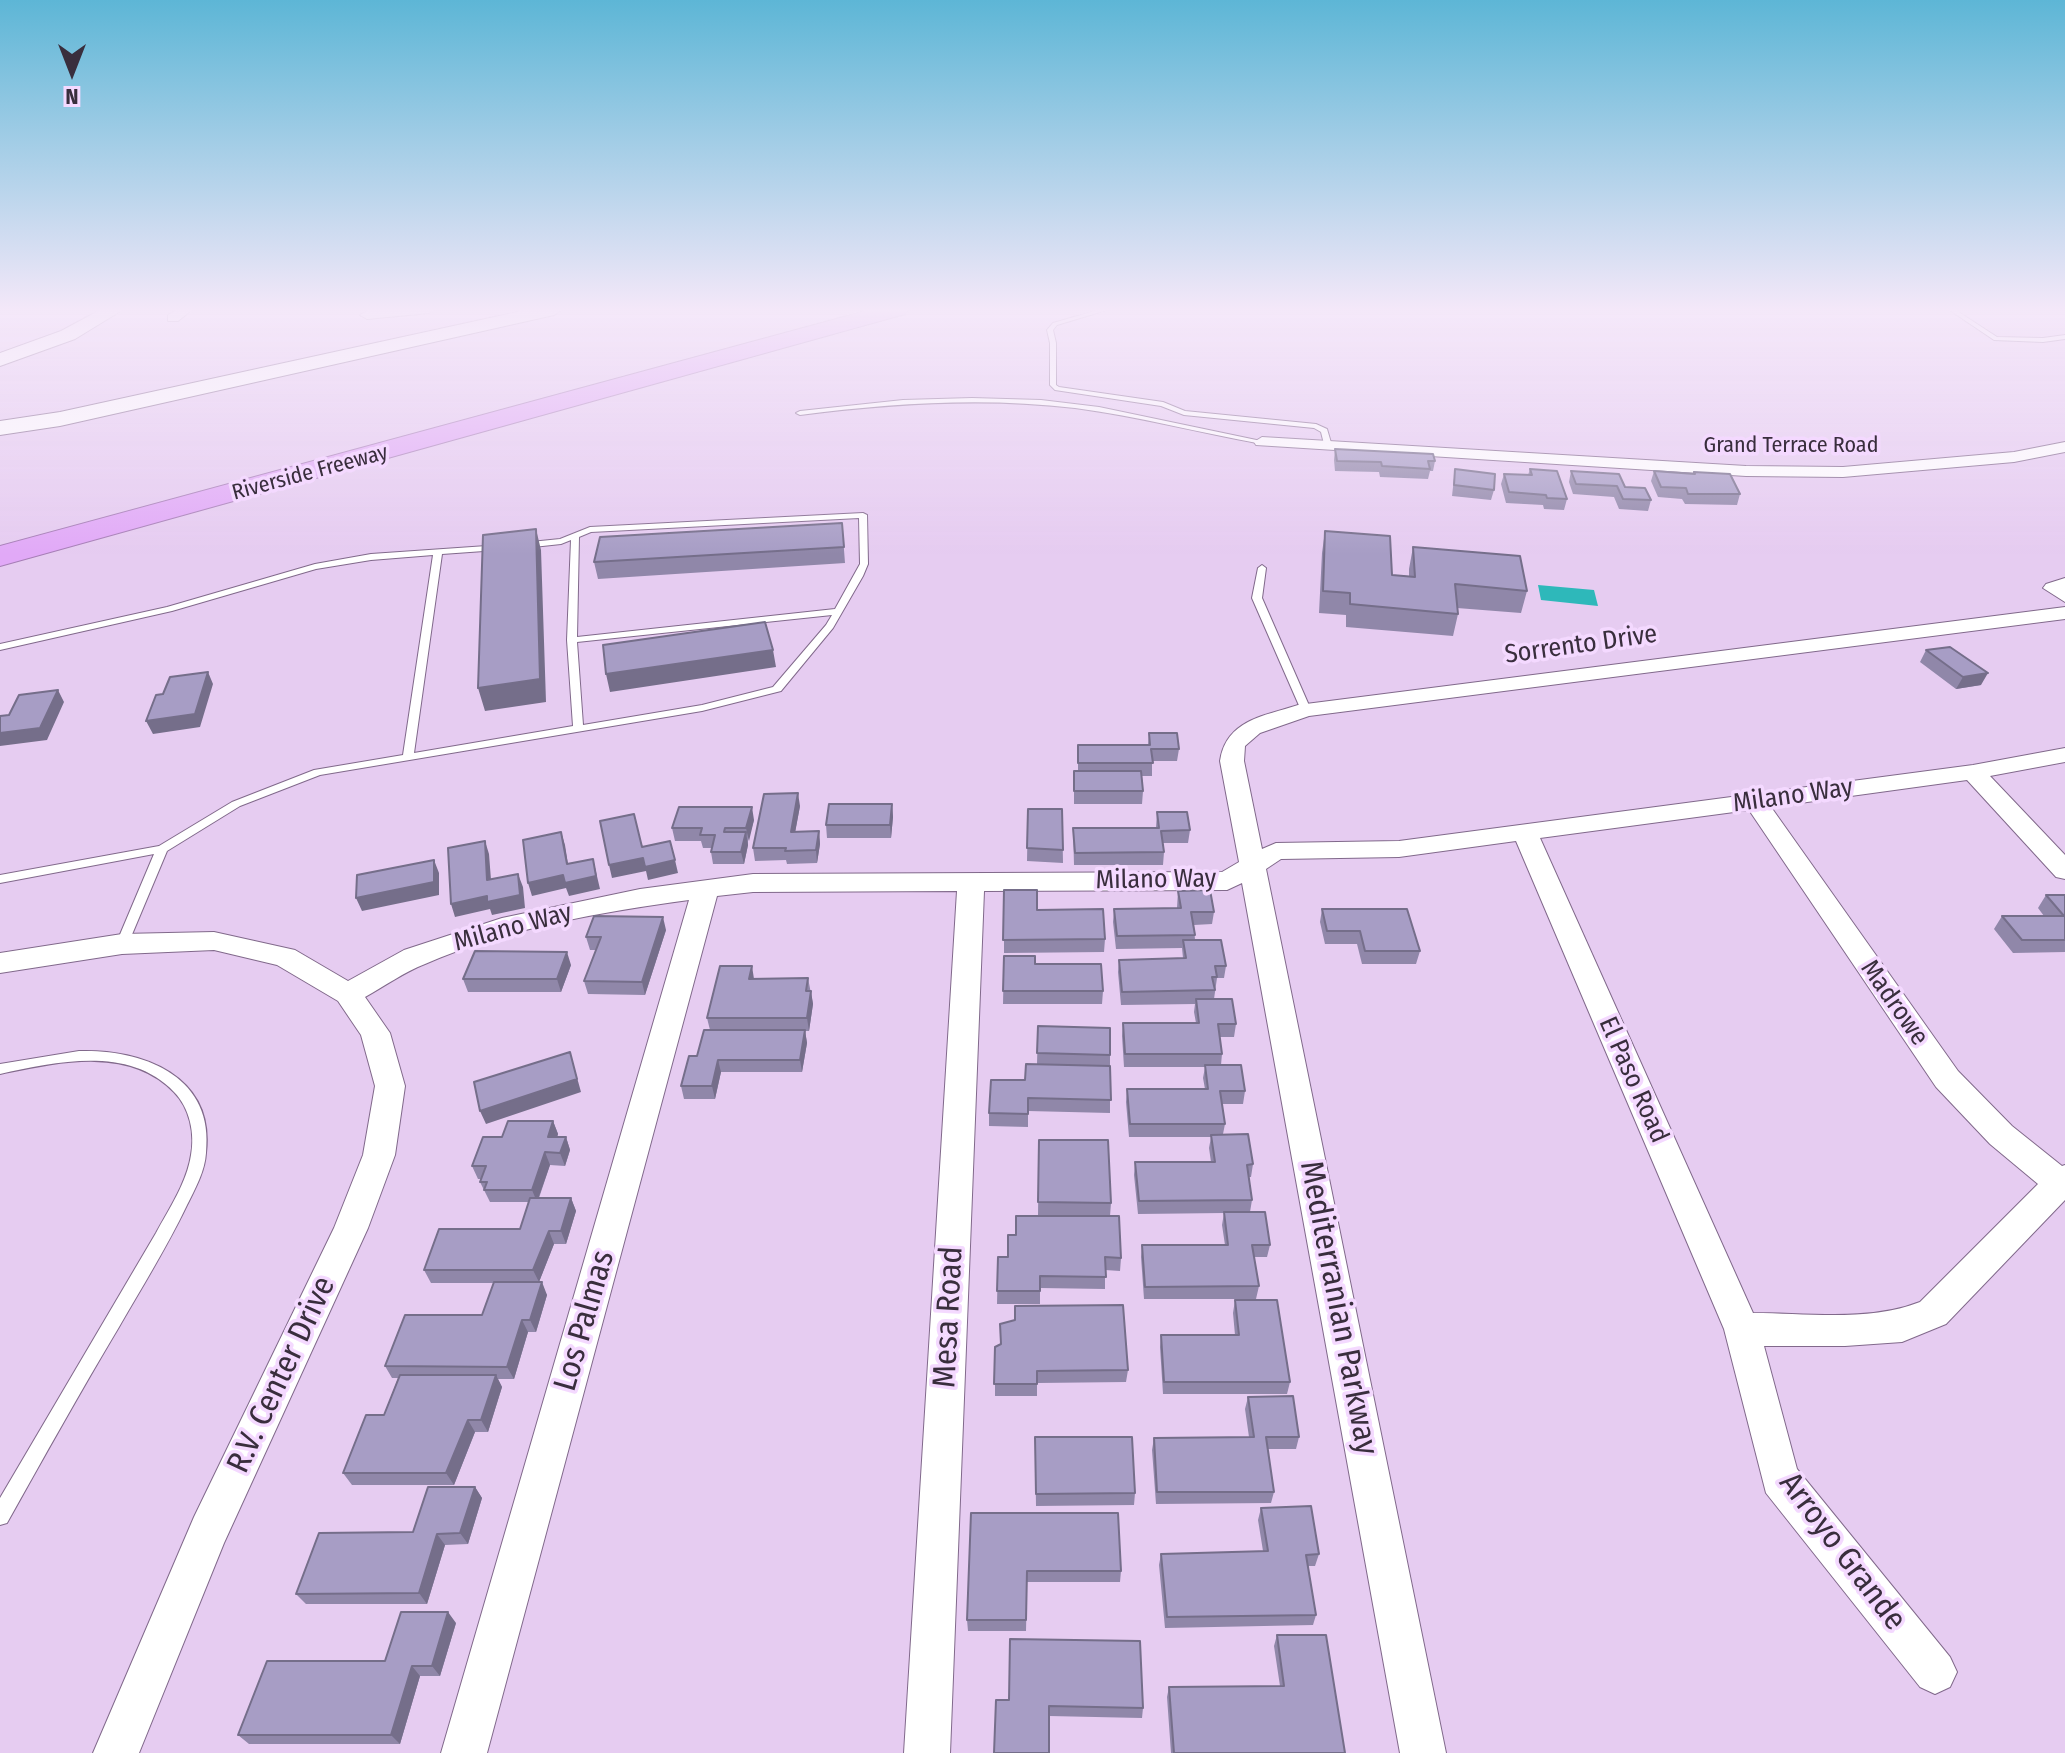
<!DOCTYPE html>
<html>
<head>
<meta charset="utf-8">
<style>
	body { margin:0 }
	#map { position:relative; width:2065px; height:1753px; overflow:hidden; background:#e6ccf1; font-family:"Fira Sans Condensed",sans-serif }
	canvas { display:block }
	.north { position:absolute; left:32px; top:32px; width:80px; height:80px; -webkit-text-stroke:6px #f4d9ff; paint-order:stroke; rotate:180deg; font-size:22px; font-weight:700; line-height:32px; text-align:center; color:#392e3d }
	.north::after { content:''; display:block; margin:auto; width:28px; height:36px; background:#392e3d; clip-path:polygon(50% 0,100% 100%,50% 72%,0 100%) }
</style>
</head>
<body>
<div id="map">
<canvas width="2065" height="1753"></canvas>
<div class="north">N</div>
</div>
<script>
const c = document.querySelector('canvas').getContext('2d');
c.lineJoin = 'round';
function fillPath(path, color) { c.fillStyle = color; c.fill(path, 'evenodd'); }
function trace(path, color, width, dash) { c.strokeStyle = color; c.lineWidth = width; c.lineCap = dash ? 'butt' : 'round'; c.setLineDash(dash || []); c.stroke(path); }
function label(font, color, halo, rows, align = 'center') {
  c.font = font + ' "Fira Sans Condensed",sans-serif'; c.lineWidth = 7; c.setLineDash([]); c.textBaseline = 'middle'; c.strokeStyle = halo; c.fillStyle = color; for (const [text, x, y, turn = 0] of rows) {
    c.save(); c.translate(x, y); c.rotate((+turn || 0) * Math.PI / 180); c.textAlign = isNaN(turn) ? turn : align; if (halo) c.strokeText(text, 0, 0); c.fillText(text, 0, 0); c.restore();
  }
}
const water = new Path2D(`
	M 1538,585 L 1594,590 L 1598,606 L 1541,600 Z`);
const lane = new Path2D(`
	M 1102,309 L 1110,309 L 1057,325 L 1053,330 L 1056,343 L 1056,385 L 1059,387 L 1163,402 L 1185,411 L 1316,424 L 1327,429 L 1332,446 L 1325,448 L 1321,432 L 1314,428 L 1184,415 L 1161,406 L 1055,390 L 1050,385 L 1050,343 L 1047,330 L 1053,323 Z
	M 1948,309 L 1954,309 L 1997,337 L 2043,338 L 2065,335 L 2065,339 L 2043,342 L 1994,340 Z
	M 972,398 L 1041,400 L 1099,407 L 1266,442 L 1262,444 C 1200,433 1138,416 1075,408 C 984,397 891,403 800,415 L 796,413 L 800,411 L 903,400 Z
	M 863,513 L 867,515 L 868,564 L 863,576 L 833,628 L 781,691 L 702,711 L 320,775 L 240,806 L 167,851 L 128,944 L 122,948 L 116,944 L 154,854 L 0,883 L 0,875 L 159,846 L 232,802 L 314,770 L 403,755 L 433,555 L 371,560 L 316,569 L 172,611 L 0,650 L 0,644 L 167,607 L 315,564 L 371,554 L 501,545 L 501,549 L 498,550 L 442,554 L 414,753 L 573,726 L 567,640 L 571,540 L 561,544 L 524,548 L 521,547 L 521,543 L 560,539 L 590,527 ZM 859,518 L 860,564 L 835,609 L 577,637 L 579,537 L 591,532 ZM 832,615 L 826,625 L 773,687 L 702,705 L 583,725 L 577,642 Z
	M 1262,565 L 1266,568 L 1262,598 L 1311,710 L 1310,712 L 1306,713 L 1301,710 L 1252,598 L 1258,568 Z
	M 79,1051 C 143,1049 215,1076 206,1153 C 205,1171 195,1189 187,1205 C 167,1247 142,1287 119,1327 C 80,1392 44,1457 7,1523 L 0,1525 L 0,1498 L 156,1233 C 169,1209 187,1182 191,1155 C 195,1134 190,1108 174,1092 C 129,1045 57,1062 0,1074 L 0,1064 Z`);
const street = new Path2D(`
	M 178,309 L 193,309 L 178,321 L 168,321 L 168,315 Z
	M 392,309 L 436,309 L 429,313 L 367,319 L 360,315 L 367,311 Z
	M 1262,437 L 1746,466 L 1843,467 L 2014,452 L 2065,442 L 2065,452 L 2014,462 L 1843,477 L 1746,476 L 1256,445 L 1254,442 Z
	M 2065,578 L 2065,602 L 2043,588 L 2046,584 Z
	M 2065,607 L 2065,619 L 1309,716 L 1260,733 L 1245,746 L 1244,761 L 1262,849 L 1276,843 L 1399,841 L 1973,765 L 2065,748 L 2065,762 L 1990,776 L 2065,855 L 2065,879 L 2056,877 L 1967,780 L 1771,807 L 1958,1071 L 2012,1126 L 2062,1166 L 2065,1165 L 2065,1200 L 1946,1324 L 1902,1342 L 1845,1346 L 1764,1346 L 1797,1469 L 1950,1657 L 1957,1672 L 1950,1687 L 1935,1694 L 1920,1687 L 1766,1493 L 1724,1329 L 1516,841 L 1399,857 L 1281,859 L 1266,869 L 1446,1753 L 1400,1753 L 1242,883 L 1227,890 L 984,891 L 950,1753 L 904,1753 L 957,891 L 753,892 L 717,896 L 487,1753 L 441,1753 L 689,900 C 601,912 507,928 425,964 C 404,972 385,986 365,997 L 390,1033 L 405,1086 L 395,1155 L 368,1228 L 224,1543 L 139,1753 L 93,1753 L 194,1517 L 334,1228 L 363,1155 L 375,1086 L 361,1035 L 338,1001 L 277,965 L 214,950 L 122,954 L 0,973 L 0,953 L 122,934 L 214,932 L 295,950 L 348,981 L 404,950 L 502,918 L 640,889 L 753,874 L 1222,872 L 1239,862 L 1220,761 C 1226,720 1264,716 1298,705 ZM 1749,810 L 1936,1087 L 1990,1144 L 2038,1184 L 1920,1302 C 1870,1322 1806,1313 1753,1313 L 1540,838 Z`);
const secondary = new Path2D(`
	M 102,309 L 124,309 L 75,339 L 0,366 L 0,353 L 61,331 Z
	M 531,309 L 563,309 L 554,315 L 60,426 L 0,435 L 0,421 L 60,412 Z`);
const highway = new Path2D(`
	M 873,309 L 908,309 L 905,314 L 0,566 L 0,546 Z`);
const wall = new Path2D(`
	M 1335,449 L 1435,461 L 1433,471 L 1430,471 L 1428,479 L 1380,477 L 1379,472 L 1335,471 L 1334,460 Z
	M 1455,469 L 1494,490 L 1491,500 L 1452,496 Z
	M 1530,469 L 1567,499 L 1564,510 L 1544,509 L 1543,505 L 1506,503 L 1501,484 L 1504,474 L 1528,475 Z
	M 1571,471 L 1625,487 L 1651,500 L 1648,511 L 1619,509 L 1614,497 L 1573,494 L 1569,482 Z
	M 1654,471 L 1693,474 L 1694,472 L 1740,494 L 1737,505 L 1685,504 L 1682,499 L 1658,497 L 1651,481 Z
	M 842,523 L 845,563 L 598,579 L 594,562 Z
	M 1325,531 L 1392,575 L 1409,576 L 1409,569 L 1413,547 L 1527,591 L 1521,613 L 1457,608 L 1458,614 L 1453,636 L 1346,627 L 1346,615 L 1319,613 L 1322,553 Z
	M 1926,650 L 1981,685 L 1956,689 L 1920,662 Z
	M 1149,733 L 1179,749 L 1177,761 L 1152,761 L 1152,776 L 1142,776 L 1143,791 L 1142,804 L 1074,804 L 1074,771 L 1078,771 L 1078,745 L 1148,745 Z
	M 892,804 L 893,817 L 891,838 L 827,838 L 826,825 Z
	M 800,806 L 795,832 L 819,831 L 820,844 L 817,863 L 787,864 L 786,860 L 755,861 L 753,848 Z
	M 1028,809 L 1062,809 L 1063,863 L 1027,861 Z
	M 1157,812 L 1190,830 L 1188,843 L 1162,843 L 1164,852 L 1163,865 L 1074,865 L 1073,828 L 1156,828 Z
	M 754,820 L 748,841 L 748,845 L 744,864 L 713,864 L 711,852 L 712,848 L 703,848 L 701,841 L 675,841 L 672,828 Z
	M 1004,890 L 1037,910 L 1105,939 L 1104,952 L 1004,953 Z
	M 1178,891 L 1214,912 L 1212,924 L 1194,925 L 1195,940 L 1226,966 L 1224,978 L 1217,978 L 1214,999 L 1236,1024 L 1234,1037 L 1220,1037 L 1222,1054 L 1221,1065 L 1245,1091 L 1243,1104 L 1222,1104 L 1225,1124 L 1223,1134 L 1253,1164 L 1251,1177 L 1249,1177 L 1252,1200 L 1250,1212 L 1270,1245 L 1267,1257 L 1254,1257 L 1259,1286 L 1256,1299 L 1144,1299 L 1141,1257 L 1142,1245 L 1225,1245 L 1222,1225 L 1224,1213 L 1138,1214 L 1134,1175 L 1135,1162 L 1211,1162 L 1209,1148 L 1211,1137 L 1129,1137 L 1126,1102 L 1127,1089 L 1205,1089 L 1203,1078 L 1205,1067 L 1124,1067 L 1122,1036 L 1123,1023 L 1196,1023 L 1194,1012 L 1195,1004 L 1121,1005 L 1118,972 L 1119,960 L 1183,958 L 1182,948 L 1116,949 L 1113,922 L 1114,909 L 1177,908 Z
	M 2046,895 L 2065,895 L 2065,952 L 2013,953 L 1994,929 L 2002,916 L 2044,916 L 2038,908 Z
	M 1322,909 L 1420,951 L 1416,964 L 1362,964 L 1357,944 L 1325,944 L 1320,922 Z
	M 666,930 L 645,995 L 588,994 L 584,981 L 596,950 L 590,950 L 586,937 Z
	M 1004,956 L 1035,964 L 1103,991 L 1102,1004 L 1003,1004 Z
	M 571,965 L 561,992 L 468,992 L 463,979 Z
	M 808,978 L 813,1004 L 809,1031 L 805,1031 L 807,1043 L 802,1072 L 721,1072 L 715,1099 L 684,1099 L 681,1086 L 697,1056 L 710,1030 L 707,1018 L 754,979 Z
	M 1038,1026 L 1110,1055 L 1110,1113 L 1028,1111 L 1028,1127 L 989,1126 L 989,1113 L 1025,1080 L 1037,1064 Z
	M 553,1121 L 558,1134 L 557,1137 L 566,1137 L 570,1150 L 565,1166 L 550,1165 L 539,1198 L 571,1198 L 576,1211 L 566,1244 L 554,1244 L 539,1282 L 547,1295 L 536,1332 L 528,1332 L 514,1379 L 498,1379 L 502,1387 L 488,1432 L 475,1432 L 454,1485 L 352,1485 L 343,1473 L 384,1415 L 398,1378 L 392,1378 L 385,1366 L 482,1315 L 494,1283 L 431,1283 L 424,1270 L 520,1229 L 529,1202 L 490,1202 L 480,1182 L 481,1179 L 478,1179 L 472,1166 L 502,1137 Z
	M 1039,1140 L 1111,1203 L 1110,1216 L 1038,1215 Z
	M 998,1257 L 1121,1258 L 1120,1271 L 1105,1270 L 1105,1289 L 1040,1288 L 1040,1304 L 997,1304 Z
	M 1235,1300 L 1290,1382 L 1287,1394 L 1163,1394 L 1160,1347 L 1161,1335 L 1235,1335 L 1233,1313 Z
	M 995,1347 L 1128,1370 L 1126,1382 L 1037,1383 L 1037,1396 L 995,1396 Z
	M 1248,1397 L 1299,1437 L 1296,1449 L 1268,1449 L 1274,1492 L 1271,1503 L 1156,1504 L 1152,1450 L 1154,1438 L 1249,1437 L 1245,1409 Z
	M 1035,1437 L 1135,1493 L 1134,1505 L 1036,1506 Z
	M 475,1487 L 482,1498 L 468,1544 L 445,1545 L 427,1604 L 306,1604 L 296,1594 L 413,1532 Z
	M 1261,1508 L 1319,1554 L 1315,1566 L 1308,1566 L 1316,1615 L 1313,1625 L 1165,1628 L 1159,1565 L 1161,1554 L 1263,1551 L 1258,1520 Z
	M 971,1513 L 1121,1571 L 1120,1582 L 1027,1582 L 1026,1631 L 968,1631 L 967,1620 Z
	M 456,1623 L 440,1676 L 420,1676 L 400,1744 L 249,1744 L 238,1735 L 385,1661 Z
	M 1277,1635 L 1345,1753 L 1171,1753 L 1167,1697 L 1169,1687 L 1280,1686 L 1274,1646 Z
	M 996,1700 L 1143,1708 L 1142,1718 L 1049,1716 Z`);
const shadedWall = new Path2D(`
	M 536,529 L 541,550 L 546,702 L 485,711 L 478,688 Z
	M 773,650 L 776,667 L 610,692 L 606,674 Z
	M 208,672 L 213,684 L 200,727 L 153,734 L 146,721 Z
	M 1988,673 L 1981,685 L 1956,689 L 1963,677 Z
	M 58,690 L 64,702 L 47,740 L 0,746 L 0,733 Z
	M 798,793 L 800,806 L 793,844 L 791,832 Z
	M 892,804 L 893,817 L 891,838 L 890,825 Z
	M 752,807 L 754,820 L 749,841 L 746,828 Z
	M 819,831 L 820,844 L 817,863 L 816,850 Z
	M 561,832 L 565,845 L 570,877 L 567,864 Z
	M 746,832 L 748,845 L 744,864 L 741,852 Z
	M 485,841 L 489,854 L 492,893 L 487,880 Z
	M 643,858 L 675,860 L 678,873 L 648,880 L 646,871 L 612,878 L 609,865 Z
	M 593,859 L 600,889 L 569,896 L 566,888 L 532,896 L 528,883 Z
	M 434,860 L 439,873 L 439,895 L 362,911 L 356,898 Z
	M 518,874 L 523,887 L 525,908 L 492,915 L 490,909 L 455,917 L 451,904 Z
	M 663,917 L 666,930 L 645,995 L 642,982 Z
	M 567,952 L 571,965 L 561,992 L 557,979 Z
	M 752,966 L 754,979 L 749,979 Z
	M 811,991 L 813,1004 L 809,1031 L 807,1018 Z
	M 805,1030 L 807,1043 L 802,1072 L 800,1060 Z
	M 570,1052 L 581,1092 L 486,1124 L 480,1111 Z
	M 718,1060 L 721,1072 L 715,1099 L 712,1086 Z
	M 553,1121 L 558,1134 L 553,1150 L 548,1137 Z
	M 566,1137 L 570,1150 L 565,1166 L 560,1153 Z
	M 545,1152 L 550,1165 L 537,1202 L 532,1190 Z
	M 571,1198 L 576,1211 L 566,1244 L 561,1231 Z
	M 549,1231 L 554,1244 L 539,1282 L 533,1270 Z
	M 542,1282 L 547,1295 L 536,1332 L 530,1320 Z
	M 522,1320 L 528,1332 L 514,1379 L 507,1367 Z
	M 496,1375 L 502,1387 L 488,1432 L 481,1420 Z
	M 468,1420 L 475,1432 L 454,1485 L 446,1473 Z
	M 475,1487 L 482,1498 L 468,1544 L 460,1533 Z
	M 437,1534 L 445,1545 L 427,1604 L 419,1593 Z
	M 448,1612 L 456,1623 L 440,1676 L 432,1666 Z
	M 412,1666 L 420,1676 L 400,1744 L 391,1735 Z`);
const building = new Path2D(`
	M 1335,449 L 1433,454 L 1435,461 L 1428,461 L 1430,469 L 1382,466 L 1381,462 L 1337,461 Z
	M 1455,469 L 1495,474 L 1494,490 L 1454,485 Z
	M 1530,469 L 1557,471 L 1567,499 L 1547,498 L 1546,495 L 1509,492 L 1504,474 L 1532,475 Z
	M 1571,471 L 1619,474 L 1625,487 L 1645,488 L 1651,500 L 1623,499 L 1617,486 L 1576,484 Z
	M 1654,471 L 1695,474 L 1694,472 L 1730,474 L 1740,494 L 1688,494 L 1686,488 L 1661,487 Z
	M 842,523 L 844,547 L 594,562 L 600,537 Z
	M 536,529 L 540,679 L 478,688 L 483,535 Z
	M 1325,531 L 1390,536 L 1392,575 L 1415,577 L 1413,547 L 1520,556 L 1527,591 L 1455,584 L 1458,614 L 1350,604 L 1350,593 L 1323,591 Z
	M 765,622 L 773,650 L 606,674 L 603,645 Z
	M 1950,647 L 1988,673 L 1963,677 L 1926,650 Z
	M 208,672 L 195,714 L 146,721 L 156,695 L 163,694 L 170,677 Z
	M 58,690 L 40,728 L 0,733 L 0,716 L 9,715 L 19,695 Z
	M 1149,733 L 1177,733 L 1179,749 L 1151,749 L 1153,763 L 1078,763 L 1078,745 L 1150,745 Z
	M 1074,771 L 1141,771 L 1143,791 L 1074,791 Z
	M 798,793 L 791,832 L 819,831 L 816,850 L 785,851 L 786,848 L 753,848 L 764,794 Z
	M 829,804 L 892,804 L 890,825 L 826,825 Z
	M 679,807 L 752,807 L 746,828 L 725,828 L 724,832 L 746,832 L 741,852 L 711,852 L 715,835 L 700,835 L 702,828 L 672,828 Z
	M 1028,809 L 1062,809 L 1063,850 L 1027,848 Z
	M 1157,812 L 1187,812 L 1190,830 L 1161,831 L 1164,852 L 1075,853 L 1073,828 L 1159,828 Z
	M 634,814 L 642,847 L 670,841 L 675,860 L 645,867 L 643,858 L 609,865 L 600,821 Z
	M 561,832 L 567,864 L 593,859 L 596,876 L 565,883 L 563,875 L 528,883 L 523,840 Z
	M 485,841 L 487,880 L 518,874 L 520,895 L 487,902 L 487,896 L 451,904 L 448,848 Z
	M 434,860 L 434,882 L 356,898 L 357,875 Z
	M 1004,890 L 1037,890 L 1037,910 L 1103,909 L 1105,939 L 1003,940 Z
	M 1210,890 L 1214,912 L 1191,912 L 1195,935 L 1117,936 L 1114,909 L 1181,908 L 1178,891 Z
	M 2046,895 L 2065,895 L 2065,940 L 2022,940 L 2002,916 L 2064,916 Z
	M 1322,909 L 1407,909 L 1420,951 L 1365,951 L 1360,931 L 1327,931 Z
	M 594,916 L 663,917 L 642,982 L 584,981 L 601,937 L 586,937 Z
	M 1183,940 L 1221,940 L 1226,966 L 1215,966 L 1217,977 L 1212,977 L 1215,990 L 1122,992 L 1119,960 L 1186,958 Z
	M 475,951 L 567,952 L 557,979 L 463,979 Z
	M 1004,956 L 1035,956 L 1035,964 L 1101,964 L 1103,991 L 1003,991 Z
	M 720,966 L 752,966 L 749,979 L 808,978 L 806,991 L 811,991 L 807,1018 L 707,1018 Z
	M 1196,999 L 1232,999 L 1236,1024 L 1218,1024 L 1222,1054 L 1125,1054 L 1123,1023 L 1199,1023 Z
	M 1038,1026 L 1110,1028 L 1110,1055 L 1037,1053 Z
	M 704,1030 L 805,1030 L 800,1060 L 718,1060 L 712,1086 L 681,1086 L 689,1056 L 697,1056 Z
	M 570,1052 L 577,1079 L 480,1111 L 474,1082 Z
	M 1026,1064 L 1110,1066 L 1111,1100 L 1028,1098 L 1028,1114 L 989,1113 L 991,1080 L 1025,1080 Z
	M 1205,1065 L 1241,1065 L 1245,1091 L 1220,1091 L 1225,1124 L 1130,1124 L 1127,1089 L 1208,1089 Z
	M 508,1121 L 553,1121 L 548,1137 L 566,1137 L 560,1153 L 545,1152 L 532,1190 L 484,1190 L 487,1182 L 480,1182 L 486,1166 L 472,1166 L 483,1137 L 502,1137 Z
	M 1248,1134 L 1253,1164 L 1247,1165 L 1252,1200 L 1139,1201 L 1135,1162 L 1215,1162 L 1211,1135 Z
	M 1039,1140 L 1108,1140 L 1111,1203 L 1038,1202 Z
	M 530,1198 L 571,1198 L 561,1231 L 549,1231 L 533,1270 L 424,1270 L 439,1229 L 520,1229 Z
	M 1224,1212 L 1265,1212 L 1270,1245 L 1252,1245 L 1259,1286 L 1145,1287 L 1142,1245 L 1228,1245 Z
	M 1016,1216 L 1119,1216 L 1121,1258 L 1105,1257 L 1106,1277 L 1040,1276 L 1040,1291 L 997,1291 L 998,1257 L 1008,1257 L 1008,1235 L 1016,1235 Z
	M 494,1282 L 542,1282 L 530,1320 L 522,1320 L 507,1367 L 385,1366 L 405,1315 L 482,1315 Z
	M 1235,1300 L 1277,1300 L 1290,1382 L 1164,1382 L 1161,1335 L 1239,1335 Z
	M 1123,1305 L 1128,1370 L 1037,1371 L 1037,1384 L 994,1384 L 995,1347 L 1001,1344 L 1000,1324 L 1015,1320 L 1015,1306 Z
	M 400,1375 L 496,1375 L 481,1420 L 468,1420 L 446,1473 L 343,1473 L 366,1415 L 384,1415 Z
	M 1293,1396 L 1299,1437 L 1266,1437 L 1274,1492 L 1157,1492 L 1154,1438 L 1254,1437 L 1248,1397 Z
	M 1035,1437 L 1132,1437 L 1135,1493 L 1036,1494 Z
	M 428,1487 L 475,1487 L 460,1533 L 437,1534 L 419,1593 L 296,1594 L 319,1533 L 413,1532 Z
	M 1311,1506 L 1319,1554 L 1306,1555 L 1316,1615 L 1167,1617 L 1161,1554 L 1268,1551 L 1261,1508 Z
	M 971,1513 L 1118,1513 L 1121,1571 L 1027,1571 L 1026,1620 L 967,1620 Z
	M 401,1612 L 448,1612 L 432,1666 L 412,1666 L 391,1735 L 238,1735 L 267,1661 L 385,1661 Z
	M 1277,1635 L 1326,1635 L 1345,1753 L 1174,1753 L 1169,1687 L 1284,1686 Z
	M 1010,1639 L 1140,1641 L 1143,1708 L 1049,1706 L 1049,1753 L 994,1753 L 996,1700 L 1009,1700 Z`);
const farStreetnames = [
	["Grand Terrace Road",1791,446],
	["Riverside Freeway",310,473,-15]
];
const streetNames = [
	["Sorrento Drive",1581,645,-8],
	["Milano Way",1793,796,-8],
	["Milano Way",1156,880,-1],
	["Milano Way",513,928,-15],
	["Madrowe",1894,1003,55],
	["El Paso Road",1633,1080,66]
];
const nearStreetnames = [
	["Mediterranian Parkway",1338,1308,79],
	["Mesa Road",949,1317,-87],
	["Los Palmas",585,1321,-74],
	["R.V. Center Drive",282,1375,-65],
	["Arroyo Grande",1842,1552,53]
];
fillPath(water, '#2eb8ba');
trace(lane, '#81698b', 2);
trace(street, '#81698b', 2);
trace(secondary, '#81698b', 2);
trace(highway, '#a67eb6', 2);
fillPath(lane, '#fff');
fillPath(street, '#fff');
fillPath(secondary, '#fff');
fillPath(highway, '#e1a9f7');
fillPath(wall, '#9087a9');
fillPath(shadedWall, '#756e8a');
fillPath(building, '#a79dc5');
trace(building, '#756e8a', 2);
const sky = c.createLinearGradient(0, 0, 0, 554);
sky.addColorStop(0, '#5db6d6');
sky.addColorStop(0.56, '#f4e8f9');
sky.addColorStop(1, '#f4e8f900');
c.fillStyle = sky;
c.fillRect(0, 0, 2065, 554);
label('22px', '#392e3d', '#f4d9ff', farStreetnames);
label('26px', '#392e3d', '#f4d9ff', streetNames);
label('32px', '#392e3d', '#f4d9ff', nearStreetnames);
</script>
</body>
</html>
